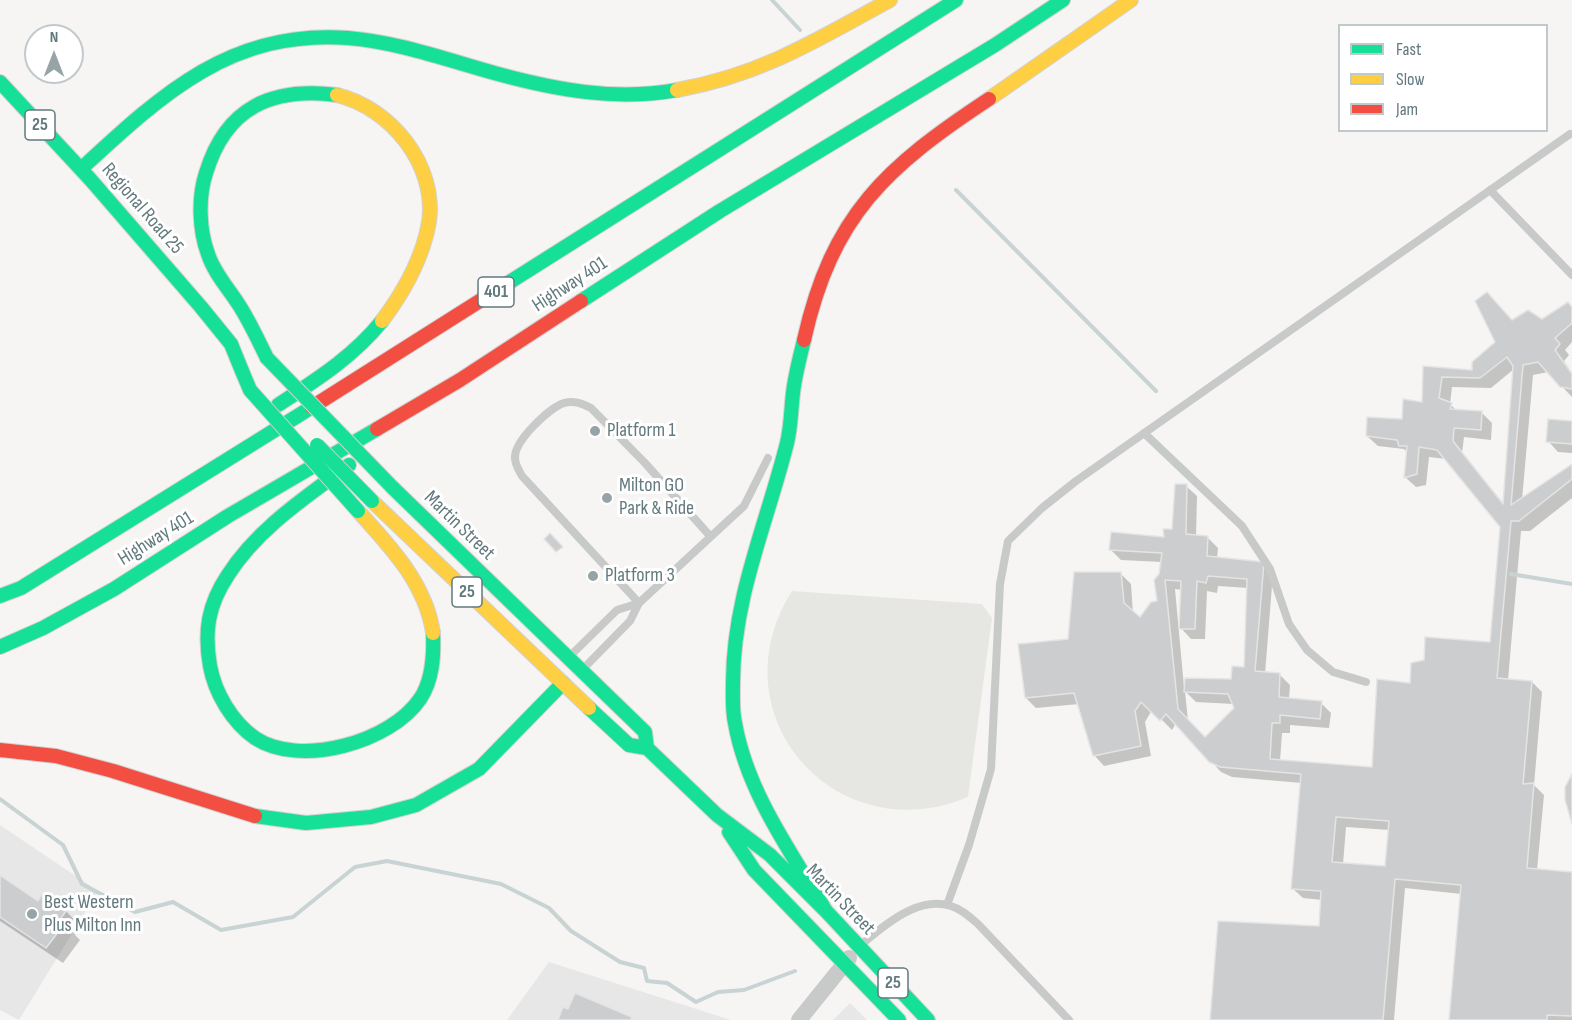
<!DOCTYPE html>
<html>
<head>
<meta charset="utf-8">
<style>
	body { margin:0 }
	#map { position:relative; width:1572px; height:1020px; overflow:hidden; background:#f6f5f4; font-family:"Sofia Sans Condensed",sans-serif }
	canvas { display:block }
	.legend { position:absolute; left:1338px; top:24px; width:210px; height:108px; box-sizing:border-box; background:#fff; border:2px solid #c0c9cb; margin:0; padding:8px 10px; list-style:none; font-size:18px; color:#62797e }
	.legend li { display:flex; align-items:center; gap:12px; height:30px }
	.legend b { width:30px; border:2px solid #c0c9cb }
	.north { position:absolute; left:24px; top:24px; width:60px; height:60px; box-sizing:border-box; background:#fff; border:2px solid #c0c9cb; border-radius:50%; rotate:0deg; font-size:16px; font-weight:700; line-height:24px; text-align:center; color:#62797e }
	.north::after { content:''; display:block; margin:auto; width:21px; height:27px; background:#96a4a7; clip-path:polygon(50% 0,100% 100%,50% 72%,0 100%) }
</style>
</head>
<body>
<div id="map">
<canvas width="1572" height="1020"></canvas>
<ul class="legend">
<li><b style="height:8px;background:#16e098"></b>Fast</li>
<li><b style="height:8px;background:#ffcf43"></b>Slow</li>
<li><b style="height:8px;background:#f24e42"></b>Jam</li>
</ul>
<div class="north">N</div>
</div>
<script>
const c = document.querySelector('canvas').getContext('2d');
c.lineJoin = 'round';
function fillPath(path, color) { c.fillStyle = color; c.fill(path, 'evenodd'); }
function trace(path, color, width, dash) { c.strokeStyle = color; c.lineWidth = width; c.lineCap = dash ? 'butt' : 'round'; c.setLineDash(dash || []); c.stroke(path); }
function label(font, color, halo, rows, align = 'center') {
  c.font = font + ' "Sofia Sans Condensed",sans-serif'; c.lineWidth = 6; c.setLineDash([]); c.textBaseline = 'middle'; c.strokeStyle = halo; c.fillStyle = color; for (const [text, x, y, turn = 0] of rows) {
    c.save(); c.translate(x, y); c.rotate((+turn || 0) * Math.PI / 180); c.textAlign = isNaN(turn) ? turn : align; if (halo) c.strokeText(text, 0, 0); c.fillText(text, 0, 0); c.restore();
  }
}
const built = new Path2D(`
	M 0,825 L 98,891 L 19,1020 L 0,1010 Z
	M 549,962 L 731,1020 L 507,1020 Z
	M 850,1003 L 867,1020 L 833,1020 Z`);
const green = new Path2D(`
	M 792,591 L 982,604 L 992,618 L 968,797 C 835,853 714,714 792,591 Z`);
const shadow = new Path2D(`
	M 1572,308 L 1572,342 L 1565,350 L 1569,355 L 1564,361 L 1572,373 L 1572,397 L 1548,372 L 1533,375 L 1522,500 L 1572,466 L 1572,498 L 1530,531 L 1521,531 L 1508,680 L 1532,682 L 1542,692 L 1534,785 L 1544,795 L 1537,870 L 1572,873 L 1572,1020 L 1450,1020 L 1462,894 L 1405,888 L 1394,1020 L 1211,1020 L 1320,928 L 1322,900 L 1303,898 L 1292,888 L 1302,783 L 1232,777 L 1221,772 L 1176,723 L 1172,730 L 1152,710 L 1145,722 L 1151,756 L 1104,766 L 1094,755 L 1079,704 L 1036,708 L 1026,698 L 1120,573 L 1131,584 L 1133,614 L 1140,619 L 1159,602 L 1162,562 L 1121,560 L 1110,549 L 1165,539 L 1173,531 L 1186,486 L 1197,496 L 1196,537 L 1207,537 L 1218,548 L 1217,558 L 1263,563 L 1273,573 L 1265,674 L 1280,675 L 1290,685 L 1289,699 L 1321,703 L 1331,713 L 1329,728 L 1290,725 L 1290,733 L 1282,733 L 1280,761 L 1373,769 L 1412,684 L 1491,644 L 1501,526 L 1446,459 L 1429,457 L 1426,485 L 1416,487 L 1405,477 L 1408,453 L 1404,449 L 1378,446 L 1367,436 L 1403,421 L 1423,404 L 1424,368 L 1473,372 L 1512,321 L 1542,321 ZM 1514,369 L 1505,505 L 1462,453 L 1464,437 L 1491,440 L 1492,423 L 1481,412 L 1457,411 L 1450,404 L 1452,387 L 1491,388 ZM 1218,586 L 1248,588 L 1246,668 L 1232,681 L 1184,687 L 1175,589 L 1182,590 L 1181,628 L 1191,639 L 1205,639 L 1207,591 L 1217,593 ZM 1185,691 L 1196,702 L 1234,704 L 1236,708 L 1205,739 L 1188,721 ZM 1346,827 L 1390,830 L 1387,868 L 1343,864 Z
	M 1572,423 L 1572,453 L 1558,452 L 1548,441 Z
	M 0,877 L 38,903 L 66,911 L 81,927 L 75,935 L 80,940 L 63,963 L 0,921 Z`);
const stream = new Path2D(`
	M 772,0 L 800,30
	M 956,190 L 1156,391
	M 1511,574 L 1572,584
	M 0,799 L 63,845 L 82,884 L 135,912 L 173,902 L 221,930 L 293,917 L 355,867 L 387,861 L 501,884 L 549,908 L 571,931 L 620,962 L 644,968 L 647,981 L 667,983 L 696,1002 L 718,992 L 744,990 L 795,971`);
const building = new Path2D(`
	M 1487,292 L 1512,320 L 1528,310 L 1542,319 L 1568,302 L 1572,307 L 1572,323 L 1555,338 L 1560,344 L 1555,350 L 1572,374 L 1572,389 L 1560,387 L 1538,362 L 1523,365 L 1511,505 L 1572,464 L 1572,479 L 1519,521 L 1511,521 L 1497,678 L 1532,681 L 1523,784 L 1534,783 L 1527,868 L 1572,872 L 1572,1016 L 1547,1015 L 1547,1020 L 1449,1020 L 1461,885 L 1395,879 L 1383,1020 L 1210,1020 L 1218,921 L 1319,926 L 1321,891 L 1291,889 L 1301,774 L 1220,767 L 1209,762 L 1166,714 L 1160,721 L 1141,702 L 1135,711 L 1141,746 L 1093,756 L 1074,693 L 1025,698 L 1018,644 L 1068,639 L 1074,572 L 1121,572 L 1124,603 L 1140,617 L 1151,602 L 1157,601 L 1154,580 L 1159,574 L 1162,553 L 1109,550 L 1111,532 L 1164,537 L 1163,529 L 1172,529 L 1175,484 L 1187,484 L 1186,534 L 1208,536 L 1207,556 L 1264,562 L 1255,671 L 1280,673 L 1279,697 L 1322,701 L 1320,719 L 1280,715 L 1280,723 L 1272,723 L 1270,759 L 1372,767 L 1377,679 L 1410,683 L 1411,663 L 1424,660 L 1425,637 L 1490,642 L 1500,527 L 1437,450 L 1419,447 L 1417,474 L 1404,478 L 1407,446 L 1399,446 L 1397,440 L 1366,436 L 1367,417 L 1402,419 L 1403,399 L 1422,402 L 1423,366 L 1472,370 L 1472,362 L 1495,342 L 1475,301 ZM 1507,357 L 1513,366 L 1503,504 L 1453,441 L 1454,428 L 1481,430 L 1482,411 L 1450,409 L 1452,403 L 1439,398 L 1442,377 L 1480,378 ZM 1208,576 L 1247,579 L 1244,667 L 1232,666 L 1231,679 L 1185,678 L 1184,692 L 1228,694 L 1234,708 L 1205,737 L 1178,709 L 1165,580 L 1181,581 L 1179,629 L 1195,629 L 1197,581 L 1206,583 ZM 1336,817 L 1389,821 L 1385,866 L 1332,862 Z
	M 1548,419 L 1572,421 L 1572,444 L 1546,442 Z
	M 550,533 L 563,547 L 556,552 L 544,539 Z
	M 1572,774 L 1572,824 L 1565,800 L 1565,787 Z
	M 0,875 L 38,901 L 43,892 L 67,910 L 60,919 L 65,923 L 46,948 L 0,917 Z
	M 575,993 L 632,1017 L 631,1020 L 558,1020 L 563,1007 L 568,1009 Z`);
const lane = new Path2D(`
	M 1490,190 L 1572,275
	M 1144,433 L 1242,526 L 1270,569 L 1289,624 L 1307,650 L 1333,672 L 1366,682
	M 639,603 L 522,476 C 519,470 515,465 515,458 C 514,441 549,408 564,403 C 574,400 583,404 591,408 L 645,463 L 710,536
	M 570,656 L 617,610 L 639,603
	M 583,669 L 630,621 L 639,603 L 744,506 L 768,458
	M 947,905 L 969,845 L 991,769 L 1000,584 L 1008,541 L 1042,508 L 1076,481 L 1570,134
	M 862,944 C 888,922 927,888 963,912 C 968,915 973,920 978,924 L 1069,1020`);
const street = new Path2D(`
	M 799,1020 L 849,958`);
const fast = new Path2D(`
	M 0,82 L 90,179 L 201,307 L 231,344 L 242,371
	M 81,169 C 161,95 231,29 348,38 C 399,42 450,61 498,74 C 557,90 616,101 677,90
	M 486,297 L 956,0
	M 581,301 L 720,211 L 995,45 L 1063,0
	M 804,340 C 800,357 795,375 793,393 C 791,410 791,427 787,443 C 767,523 733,598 733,682 C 733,696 732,710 735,723 C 747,792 791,852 826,911
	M 267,358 C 258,340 250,322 239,305 C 229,289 214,273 208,254 C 199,230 198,197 206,173 C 226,107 272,87 337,95
	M 278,405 C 316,380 353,357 382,321
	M 349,465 C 306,497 257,529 228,575 C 208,605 204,631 210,666 C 215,693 232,722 255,738 C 300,768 391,742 420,699 C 433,680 434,655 433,633
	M 393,488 L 645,732 L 647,748
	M 0,596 L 21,588 L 312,407
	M 0,647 L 43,628 L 114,589 L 228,516 L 377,429
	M 589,708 L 629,745 L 647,748 L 717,815 L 770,855 L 826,911 L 928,1020
	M 255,816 L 306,823 L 371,817 L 416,805 L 479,769 L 563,683
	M 729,832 L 754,870 L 899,1020`);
const slow = new Path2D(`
	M 677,90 C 761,75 817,40 890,0
	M 337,95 C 391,108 437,165 429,222 C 423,257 403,293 382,321
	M 989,99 L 1131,0
	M 372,501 L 589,708
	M 358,511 C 390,546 426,584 433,633`);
const jam = new Path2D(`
	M 804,340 C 832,215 886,167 989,99
	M 312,407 L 486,297
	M 377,429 L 460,380 L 581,301
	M 0,750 L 56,756 L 113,771 L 255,816`);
const fastBridge = new Path2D(`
	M 267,358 L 393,488
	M 242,371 L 250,390 L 358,511
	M 317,445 L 372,501`);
const markers = [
	[595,431,6,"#96a4a7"],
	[607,498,6,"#96a4a7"],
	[593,576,6,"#96a4a7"],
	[32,914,6,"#96a4a7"]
];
const shields = [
	[40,125,30],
	[496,292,36],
	[467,592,30],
	[893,983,30]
];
const shieldNames = [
	["25",40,125],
	["401",496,292],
	["25",467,592],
	["25",893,983]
];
const streetNames = [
	["Regional Road 25",142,209,49],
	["Highway 401",570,285,-33],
	["Martin Street",459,526,44],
	["Highway 401",156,539,-32],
	["Martin Street",840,900,46]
];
const poiNames = [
	["Platform 1",607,431],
	["Milton GO",619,486],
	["Park & Ride",619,509],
	["Platform 3",605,576],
	["Best Western",44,903],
	["Plus Milton Inn",44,926]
];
fillPath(built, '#e6e7e6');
fillPath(green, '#e6e7e2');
fillPath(shadow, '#0003');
trace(stream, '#c8d3d3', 4);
fillPath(building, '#cccdce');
trace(building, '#e5e4e4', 1.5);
trace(fast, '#d2d2d2', 16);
trace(slow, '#d2d2d2', 16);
trace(jam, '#d2d2d2', 16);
trace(lane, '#c8caca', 8);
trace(street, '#c8caca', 16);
trace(fast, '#16e098', 14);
trace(slow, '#ffcf43', 14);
trace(jam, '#f24e42', 14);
trace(fastBridge, '#d2d2d2', 16, []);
trace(fastBridge, '#16e098', 14);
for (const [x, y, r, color] of markers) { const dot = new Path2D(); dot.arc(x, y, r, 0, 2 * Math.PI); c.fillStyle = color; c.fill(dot); trace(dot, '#fff', 2); }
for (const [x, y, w] of shields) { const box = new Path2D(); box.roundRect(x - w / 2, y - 15, w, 30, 4.5); c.fillStyle = '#fff'; c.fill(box); trace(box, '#62797e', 1.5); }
label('bold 18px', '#62797e', null, shieldNames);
label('20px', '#62797e', '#fff', streetNames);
label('20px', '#62797e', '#fff', poiNames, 'left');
</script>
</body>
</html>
